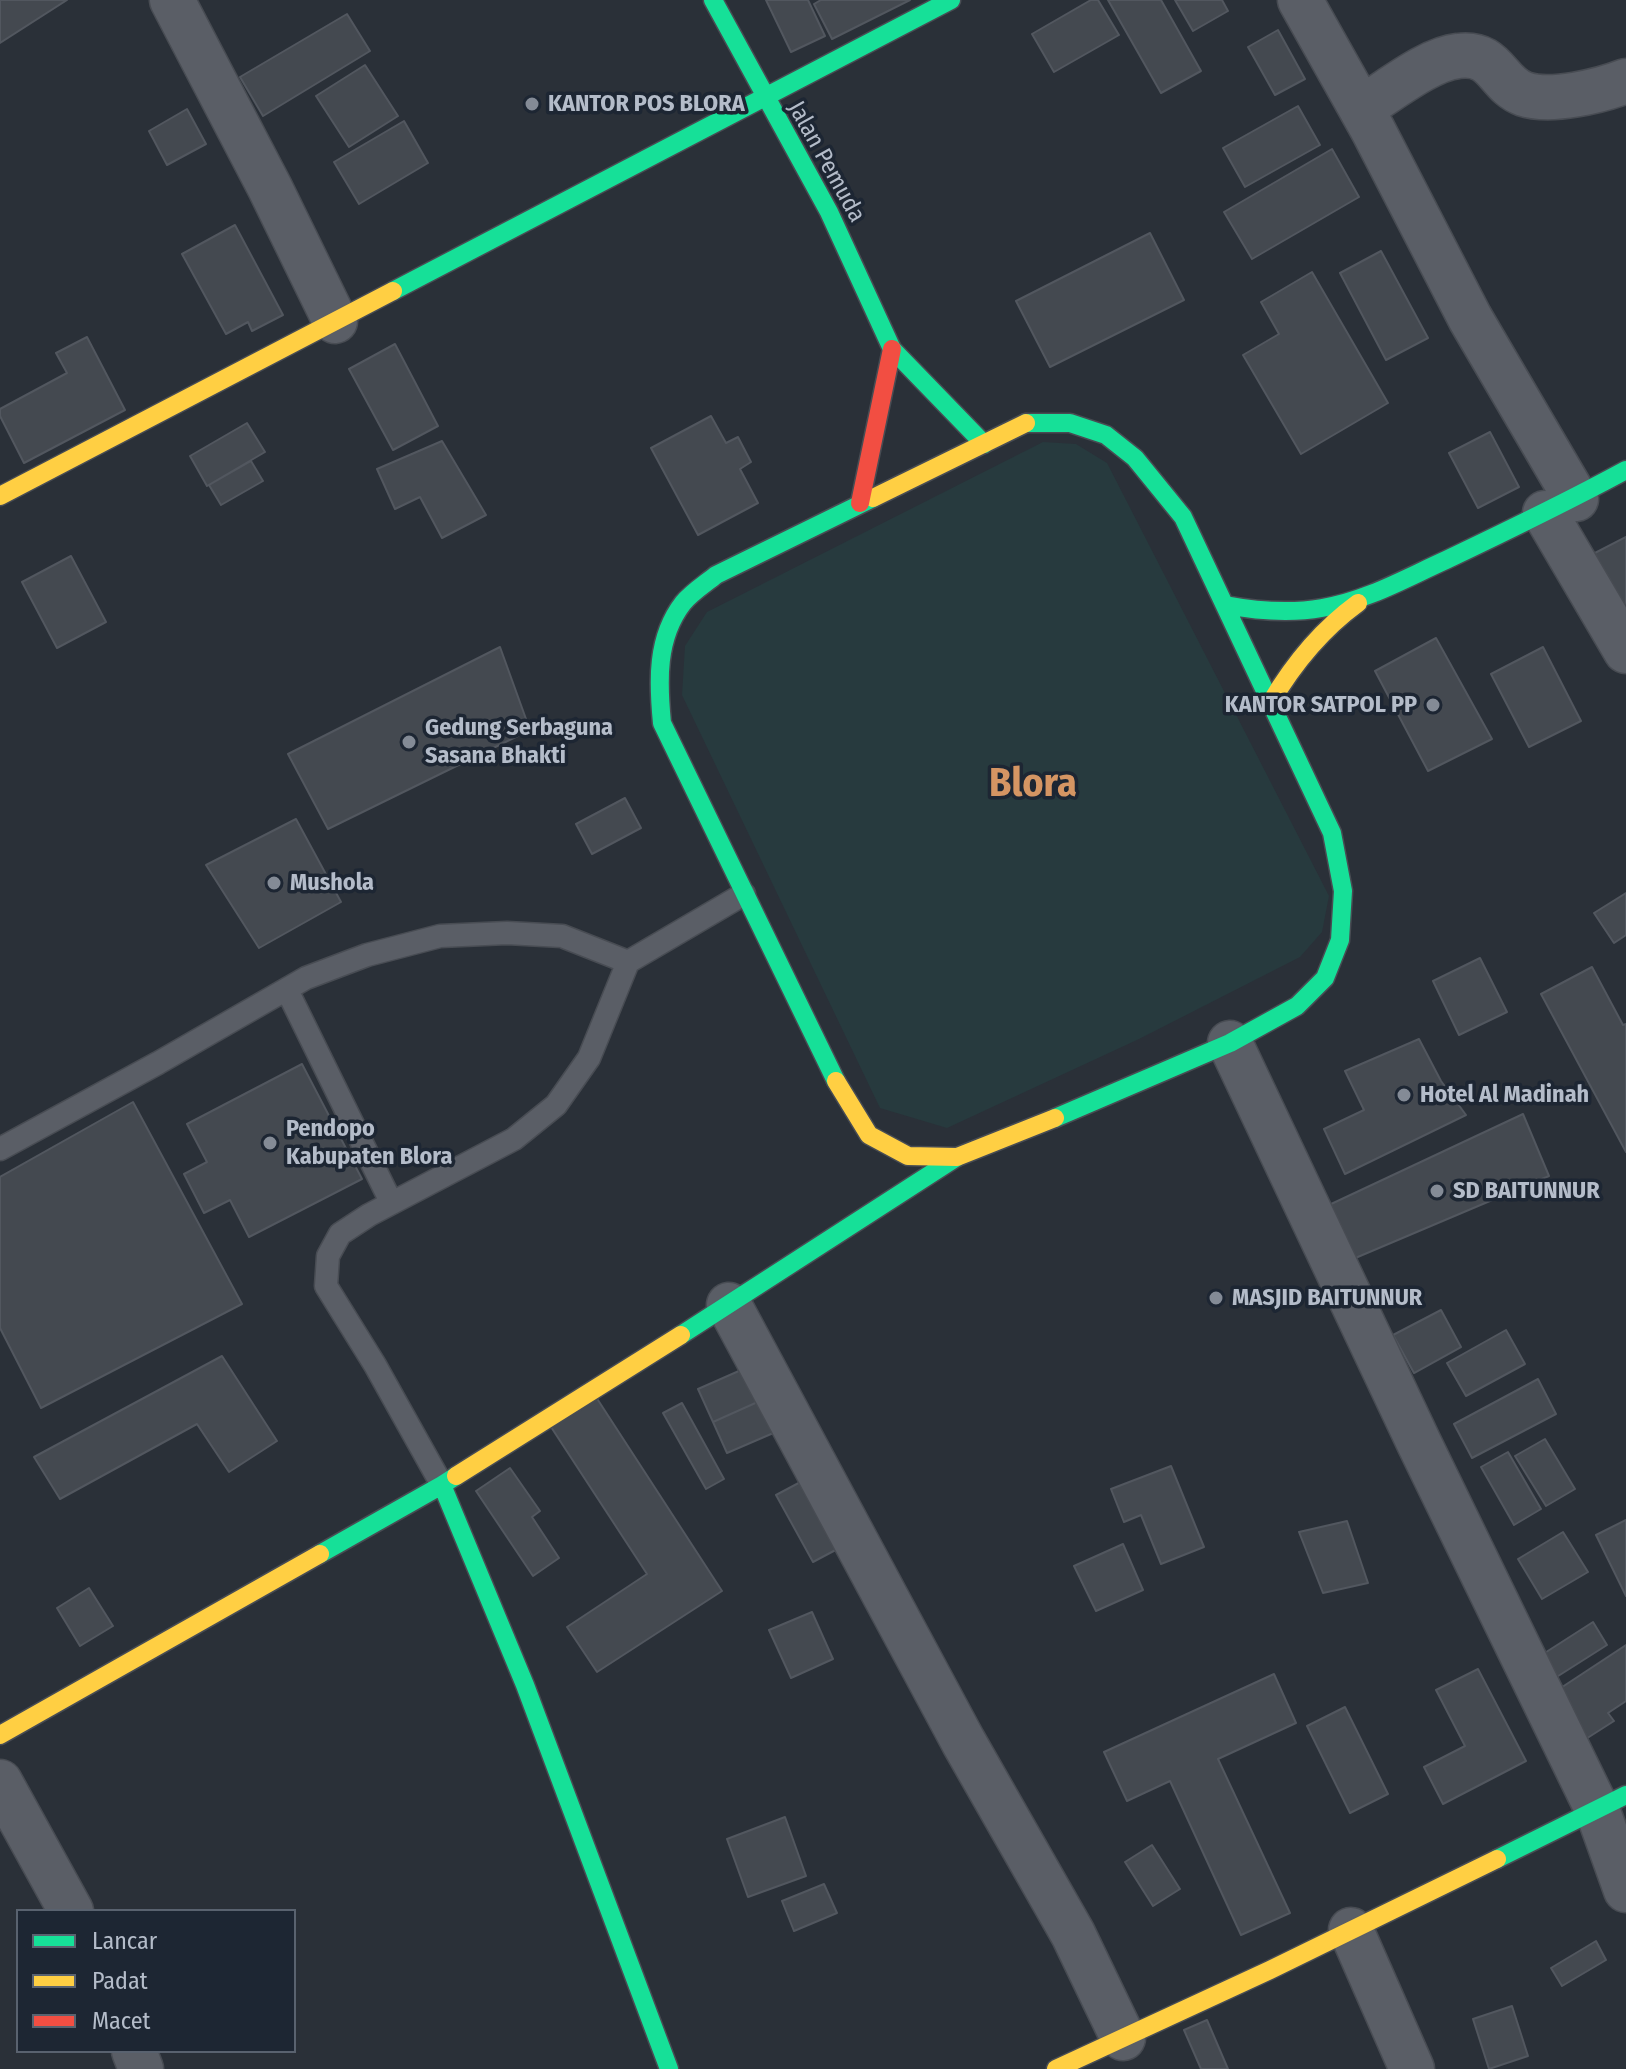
<!DOCTYPE html>
<html>
<head>
<meta charset="utf-8">
<style>
	body { margin:0 }
	#map { position:relative; width:1626px; height:2069px; overflow:hidden; background:#2a3038; font-family:"Fira Sans Condensed",sans-serif }
	canvas { display:block }
	.legend { position:absolute; left:16px; top:1909px; width:280px; height:144px; box-sizing:border-box; background:#1d2633; border:2px solid #59626f; margin:0; padding:10px 14px; list-style:none; font-size:24px; color:#b4bcc9 }
	.legend li { display:flex; align-items:center; gap:16px; height:40px }
	.legend b { width:40px; border:2px solid #59626f }
</style>
</head>
<body>
<div id="map">
<canvas width="1626" height="2069"></canvas>
<ul class="legend">
<li><b style="height:10px;background:#16e098"></b>Lancar</li>
<li><b style="height:10px;background:#ffcf43"></b>Padat</li>
<li><b style="height:10px;background:#f24e42"></b>Macet</li>
</ul>
</div>
<script>
const c = document.querySelector('canvas').getContext('2d');
c.lineJoin = 'round';
function fillPath(path, color) { c.fillStyle = color; c.fill(path, 'evenodd'); }
function trace(path, color, width, dash) { c.strokeStyle = color; c.lineWidth = width; c.lineCap = dash ? 'butt' : 'round'; c.setLineDash(dash || []); c.stroke(path); }
function label(font, color, halo, rows, align = 'center') {
  c.font = font + ' "Fira Sans Condensed",sans-serif'; c.lineWidth = 7; c.setLineDash([]); c.textBaseline = 'middle'; c.strokeStyle = halo; c.fillStyle = color; for (const [text, x, y, turn = 0] of rows) {
    c.save(); c.translate(x, y); c.rotate((+turn || 0) * Math.PI / 180); c.textAlign = isNaN(turn) ? turn : align; if (halo) c.strokeText(text, 0, 0); c.fillText(text, 0, 0); c.restore();
  }
}
const green = new Path2D(`
	M 1043,442 L 1076,444 L 1107,463 L 1329,896 L 1322,932 L 1300,957 L 1139,1039 L 947,1128 L 880,1108 L 682,695 L 685,646 L 707,612 Z`);
const building = new Path2D(`
	M 0,0 L 67,0 L 0,43 Z
	M 766,0 L 808,0 L 825,36 L 791,52 Z
	M 821,0 L 910,0 L 832,39 L 814,4 Z
	M 1091,0 L 1098,0 L 1119,35 L 1054,72 L 1032,34 Z
	M 1108,0 L 1161,0 L 1201,71 L 1161,93 Z
	M 1175,0 L 1222,0 L 1228,11 L 1193,31 Z
	M 347,14 L 370,51 L 263,116 L 240,77 Z
	M 1278,30 L 1305,79 L 1275,95 L 1248,47 Z
	M 365,65 L 398,116 L 349,147 L 316,96 Z
	M 1298,106 L 1320,145 L 1245,187 L 1223,148 Z
	M 187,109 L 206,144 L 167,165 L 149,131 Z
	M 404,121 L 428,163 L 359,204 L 334,162 Z
	M 1332,149 L 1359,197 L 1252,259 L 1224,212 Z
	M 235,225 L 283,315 L 252,331 L 248,322 L 226,334 L 182,254 Z
	M 1150,233 L 1184,300 L 1050,367 L 1016,301 Z
	M 1381,251 L 1428,338 L 1386,360 L 1340,273 Z
	M 1312,272 L 1388,403 L 1301,454 L 1243,355 L 1279,334 L 1261,302 Z
	M 87,337 L 125,410 L 24,463 L 0,416 L 0,409 L 67,373 L 56,353 Z
	M 395,344 L 438,426 L 393,450 L 349,369 Z
	M 711,416 L 726,443 L 738,437 L 751,462 L 740,469 L 758,503 L 698,535 L 651,448 Z
	M 247,423 L 265,452 L 207,486 L 190,456 Z
	M 1490,432 L 1519,487 L 1478,508 L 1449,453 Z
	M 442,441 L 486,515 L 442,538 L 420,497 L 395,509 L 377,469 Z
	M 251,461 L 263,481 L 221,505 L 209,485 Z
	M 1626,537 L 1626,622 L 1591,555 Z
	M 71,556 L 106,622 L 57,648 L 22,582 Z
	M 1436,638 L 1492,739 L 1428,771 L 1375,671 Z
	M 500,647 L 530,730 L 328,829 L 288,754 Z
	M 1543,647 L 1581,721 L 1529,747 L 1491,674 Z
	M 625,798 L 641,828 L 592,854 L 576,824 Z
	M 296,819 L 341,902 L 259,948 L 206,865 Z
	M 1626,893 L 1626,935 L 1614,943 L 1594,913 Z
	M 1480,958 L 1507,1012 L 1459,1035 L 1433,981 Z
	M 1592,967 L 1623,1025 L 1626,1024 L 1626,1152 L 1541,994 Z
	M 1419,1039 L 1441,1081 L 1466,1115 L 1345,1174 L 1324,1129 L 1364,1110 L 1345,1071 Z
	M 302,1064 L 362,1179 L 249,1237 L 230,1200 L 204,1213 L 184,1174 L 207,1162 L 187,1124 Z
	M 133,1102 L 242,1304 L 41,1408 L 0,1328 L 0,1177 Z
	M 1523,1114 L 1549,1176 L 1353,1259 L 1329,1205 Z
	M 1441,1310 L 1461,1347 L 1414,1373 L 1393,1335 Z
	M 1506,1330 L 1525,1364 L 1466,1396 L 1447,1363 Z
	M 222,1356 L 277,1441 L 229,1472 L 197,1424 L 60,1499 L 34,1457 Z
	M 757,1363 L 771,1396 L 713,1422 L 698,1389 Z
	M 1538,1379 L 1556,1414 L 1472,1458 L 1454,1424 Z
	M 771,1396 L 785,1428 L 727,1453 L 713,1422 Z
	M 596,1397 L 722,1591 L 597,1672 L 567,1627 L 647,1574 L 551,1427 Z
	M 682,1403 L 724,1479 L 706,1489 L 663,1413 Z
	M 1545,1439 L 1575,1489 L 1546,1506 L 1515,1456 Z
	M 1508,1452 L 1541,1509 L 1514,1525 L 1481,1467 Z
	M 1171,1466 L 1204,1547 L 1161,1564 L 1141,1515 L 1124,1522 L 1111,1489 Z
	M 510,1468 L 540,1511 L 532,1517 L 559,1558 L 533,1576 L 476,1491 Z
	M 808,1478 L 845,1545 L 813,1562 L 776,1495 Z
	M 1626,1520 L 1626,1596 L 1596,1535 Z
	M 1347,1521 L 1368,1583 L 1323,1593 L 1299,1532 Z
	M 1563,1532 L 1588,1572 L 1542,1599 L 1518,1559 Z
	M 1123,1544 L 1143,1590 L 1096,1611 L 1074,1566 Z
	M 89,1588 L 113,1626 L 80,1646 L 57,1608 Z
	M 812,1612 L 833,1659 L 791,1678 L 769,1630 Z
	M 1593,1622 L 1607,1645 L 1555,1678 L 1540,1656 Z
	M 1626,1645 L 1626,1701 L 1608,1713 L 1614,1721 L 1578,1744 L 1547,1697 Z
	M 1478,1669 L 1526,1761 L 1443,1804 L 1424,1767 L 1465,1746 L 1436,1690 Z
	M 1274,1674 L 1296,1723 L 1218,1759 L 1290,1913 L 1241,1935 L 1170,1781 L 1127,1801 L 1104,1752 Z
	M 1345,1707 L 1388,1794 L 1350,1813 L 1307,1726 Z
	M 785,1817 L 806,1876 L 748,1897 L 727,1839 Z
	M 1152,1845 L 1180,1889 L 1153,1906 L 1125,1862 Z
	M 824,1884 L 837,1913 L 794,1931 L 782,1901 Z
	M 1596,1941 L 1606,1960 L 1562,1986 L 1551,1968 Z
	M 1512,2006 L 1528,2056 L 1489,2069 L 1473,2019 Z
	M 1207,2020 L 1228,2069 L 1201,2069 L 1184,2030 Z`);
const lane = new Path2D(`
	M 287,990 L 391,1202
	M 0,1149 L 158,1063 L 306,978 L 367,955 L 440,936 L 507,933 L 562,936 L 628,962
	M 442,1485 L 375,1365 L 326,1286 L 328,1256 L 340,1234 L 369,1215 L 514,1139 L 556,1105 L 589,1058 L 628,962 L 744,894`);
const street = new Path2D(`
	M 172,0 L 270,188 L 335,321
	M 1300,0 L 1373,130 L 1470,318 L 1576,499
	M 1361,108 C 1387,93 1428,59 1458,56 C 1497,51 1496,84 1524,94 C 1551,103 1600,91 1626,81
	M 1545,513 L 1626,651
	M 1230,1043 L 1419,1443 L 1597,1809 L 1626,1890
	M 729,1305 L 963,1741 L 1073,1934 L 1123,2038
	M 0,1782 L 71,1911
	M 1351,1930 L 1412,2069
	M 134,2051 L 141,2069`);
const fast = new Path2D(`
	M 713,0 L 829,212 L 892,349 L 984,444
	M 393,291 L 951,0
	M 1026,423 L 1070,423 L 1106,435 L 1135,458 L 1183,517 L 1332,833 L 1343,891 L 1340,940 L 1325,978 L 1297,1006 L 1230,1043 L 1055,1118
	M 1225,605 C 1257,611 1289,614 1322,608 C 1366,601 1406,578 1446,560 C 1507,531 1567,502 1626,470
	M 836,1081 L 662,723 C 658,682 656,638 683,603 C 692,592 705,584 716,575 L 873,498
	M 681,1335 L 957,1157
	M 456,1476 L 442,1485 L 525,1685 L 669,2069
	M 320,1554 L 442,1485
	M 1497,1859 L 1626,1795`);
const slow = new Path2D(`
	M 0,496 L 393,291
	M 873,498 L 1026,423
	M 1271,702 C 1294,663 1321,630 1358,603
	M 836,1081 L 869,1135 L 908,1156 L 957,1157 L 1055,1118
	M 456,1476 L 681,1335
	M 0,1735 L 320,1554
	M 1056,2069 L 1270,1970 L 1497,1859`);
const jam = new Path2D(`
	M 860,503 L 892,349`);
const markers = [
	[532,104,8,"#848b96"],
	[1433,705,8,"#848b96"],
	[409,742,8,"#848b96"],
	[274,883,8,"#848b96"],
	[1404,1095,8,"#848b96"],
	[270,1143,8,"#848b96"],
	[1437,1191,8,"#848b96"],
	[1216,1298,8,"#848b96"]
];
const poiNames = [
	["KANTOR POS BLORA",548,104],
	["KANTOR SATPOL PP",1417,705,"right"],
	["Gedung Serbaguna",425,728],
	["Sasana Bhakti",425,756],
	["Mushola",290,883],
	["Hotel Al Madinah",1420,1095],
	["Pendopo",286,1129],
	["Kabupaten Blora",286,1157],
	["SD BAITUNNUR",1453,1191],
	["MASJID BAITUNNUR",1232,1298]
];
const streetNames = [
	["Jalan Pemuda",826,162,61]
];
const townNames = [
	["Blora",1033,785]
];
fillPath(green, '#273a3e');
fillPath(building, '#444950');
trace(building, '#52575f', 2);
trace(lane, '#484c53', 25);
trace(street, '#484c53', 47);
trace(fast, '#484c53', 21);
trace(slow, '#484c53', 21);
trace(jam, '#484c53', 21);
trace(lane, '#5a5e66', 22);
trace(street, '#5a5e66', 44);
trace(fast, '#16e098', 18);
trace(slow, '#ffcf43', 18);
trace(jam, '#f24e42', 18);
for (const [x, y, r, color] of markers) { const dot = new Path2D(); dot.arc(x, y, r, 0, 2 * Math.PI); c.fillStyle = color; c.fill(dot); trace(dot, '#1d2633', 3); }
label('bold 24px', '#b4bcc9', '#1d2633', poiNames, 'left');
label('24px', '#b4bcc9', '#1d2633', streetNames);
label('bold 40px', '#d59563', '#1d2633', townNames);
</script>
</body>
</html>
